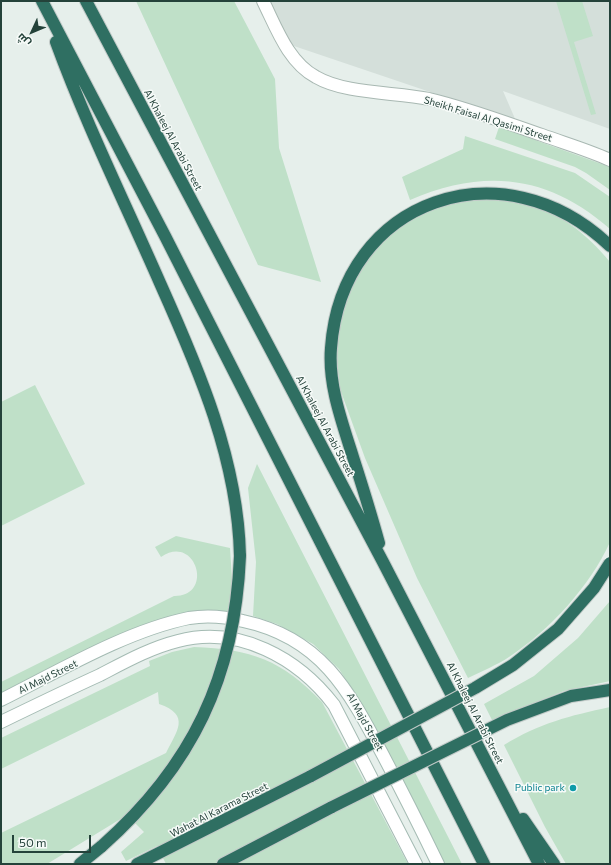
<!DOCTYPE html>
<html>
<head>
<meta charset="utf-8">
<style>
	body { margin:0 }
	#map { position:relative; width:611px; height:865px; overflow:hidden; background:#e6efeb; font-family:Commissioner,Cairo,sans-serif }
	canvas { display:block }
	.frame { position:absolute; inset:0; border:2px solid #24423a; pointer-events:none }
	.north { position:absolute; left:12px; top:12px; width:40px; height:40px; -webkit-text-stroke:3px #f7fbf9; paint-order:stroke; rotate:226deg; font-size:11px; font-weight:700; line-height:16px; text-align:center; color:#24423a }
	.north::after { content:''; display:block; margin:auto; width:14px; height:18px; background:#24423a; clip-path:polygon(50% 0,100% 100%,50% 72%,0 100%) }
	.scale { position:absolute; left:12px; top:835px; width:79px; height:18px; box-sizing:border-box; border:2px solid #24423a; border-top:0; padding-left:5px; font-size:12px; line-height:14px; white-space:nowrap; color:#24423a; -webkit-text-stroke:3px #f7fbf9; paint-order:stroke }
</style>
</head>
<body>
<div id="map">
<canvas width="611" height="865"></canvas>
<div class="frame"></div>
<div class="north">ش</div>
<div class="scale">50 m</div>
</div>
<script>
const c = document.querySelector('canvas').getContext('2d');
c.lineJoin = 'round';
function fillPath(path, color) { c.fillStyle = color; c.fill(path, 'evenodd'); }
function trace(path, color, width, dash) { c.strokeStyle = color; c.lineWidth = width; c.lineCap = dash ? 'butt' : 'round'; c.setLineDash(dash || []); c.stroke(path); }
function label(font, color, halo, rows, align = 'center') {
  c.font = font + ' Commissioner,sans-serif'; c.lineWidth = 3; c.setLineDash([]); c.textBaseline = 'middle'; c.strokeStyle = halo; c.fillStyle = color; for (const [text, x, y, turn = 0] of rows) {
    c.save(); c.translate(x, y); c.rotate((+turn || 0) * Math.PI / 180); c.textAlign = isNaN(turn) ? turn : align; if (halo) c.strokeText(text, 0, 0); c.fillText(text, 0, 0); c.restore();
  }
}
const built = new Path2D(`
	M 269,1 L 610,1 L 610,129 L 503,91 L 516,121 L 291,45 Z`);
const green = new Path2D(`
	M 136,1 L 234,1 L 275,79 L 279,148 L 321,282 L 258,265 Z
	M 556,1 L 582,1 L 593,36 L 574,42 L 596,114 L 591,115 Z
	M 499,127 L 610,167 L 610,190 L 586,173 L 575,167 L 495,139 Z
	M 465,136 L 575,173 L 610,197 L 610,229 C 548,175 485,168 410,200 L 402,177 L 463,149 Z
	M 489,197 C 500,198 512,199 523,202 C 558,211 587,234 610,262 L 610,542 C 590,586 550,630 509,657 C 497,665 482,671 468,678 L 417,578 L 365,458 L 340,389 L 335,345 L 338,312 L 371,250 L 392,230 L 435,207 Z
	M 35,385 L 85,484 L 1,526 L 1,402 Z
	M 257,464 L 462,864 L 442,864 L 364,708 L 339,669 L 313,644 L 277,624 L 253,616 L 256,562 L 248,488 Z
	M 176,536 L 230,548 L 233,595 L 230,612 L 207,612 L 1,696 L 1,682 L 174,596 C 215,597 196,533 161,557 L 155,547 Z
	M 610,601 L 610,681 L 564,691 L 492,720 L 484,704 L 534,676 L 578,638 Z
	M 194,647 C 251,649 282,660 322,702 L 408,864 L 166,864 L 157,846 L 126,861 L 121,852 L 144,832 L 127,815 L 47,864 L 1,864 L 1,833 L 166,753 C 177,731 191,715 159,704 L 158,692 L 1,769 L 1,738 L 150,666 L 149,661 L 172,652 Z
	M 610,707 L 610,864 L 566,864 L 545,827 L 504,745 C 540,723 569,716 610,707 Z`);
const street = new Path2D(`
	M 263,1 C 276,27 288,62 316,77 C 345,94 395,92 429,99 C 467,108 504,122 542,135 C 564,143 588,150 610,160`);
const secondary = new Path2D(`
	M 1,700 C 59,671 126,631 189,618 C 206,615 227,617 243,621 C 323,638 350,693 385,759 C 403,793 421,829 438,864
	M 1,722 C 34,706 67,690 100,675 C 125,662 150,648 178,641 C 239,625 298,658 334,705 L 416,864`);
const highway = new Path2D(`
	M 42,1 L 165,236 L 484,864
	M 86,1 L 383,562 L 539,864
	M 56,42 C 86,124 125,203 160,283 C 199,370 238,460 240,556
	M 379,543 C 371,514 362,485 353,457 C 342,422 328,385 331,348 C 342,198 504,144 610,246
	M 523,819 L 554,864
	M 80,864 L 102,846
	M 137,864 L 311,776
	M 223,864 L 332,807`);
const highwayBridge = new Path2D(`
	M 311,776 L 475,688 L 513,665 L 558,629 L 594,588 L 610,563
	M 332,807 L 507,720 L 571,696 L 610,690
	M 102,846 C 192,766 235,677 240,556`);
const markers = [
	[573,788,4,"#0f9aa8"]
];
const streetNames = [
	["Sheikh Faisal Al Qasimi Street",488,119,17],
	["Al Khaleej Al Arabi Street",173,140,62],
	["Al Khaleej Al Arabi Street",325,426,62],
	["Al Majd Street",48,677,-26],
	["Al Khaleej Al Arabi Street",475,713,63],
	["Al Majd Street",365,722,61],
	["Wahat Al Karama Street",219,810,-27]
];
const cultureNames = [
	["Public park",565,788]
];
fillPath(built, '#d4dfda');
fillPath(green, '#bfe0c8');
trace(street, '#a8b8b2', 14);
trace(secondary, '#a4bbb3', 14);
trace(highway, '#c2cac8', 14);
trace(street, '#fff', 12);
trace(secondary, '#fff', 12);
trace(highway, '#2f6f62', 12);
trace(highwayBridge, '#c2cac8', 14, []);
trace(highwayBridge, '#2f6f62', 12);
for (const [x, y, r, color] of markers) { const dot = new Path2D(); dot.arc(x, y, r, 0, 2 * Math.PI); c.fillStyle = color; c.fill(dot); trace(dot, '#f7fbf9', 1.5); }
label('10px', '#24423a', '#f7fbf9', streetNames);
label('10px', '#0d838f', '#f7fbf9', cultureNames, 'right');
</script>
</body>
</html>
